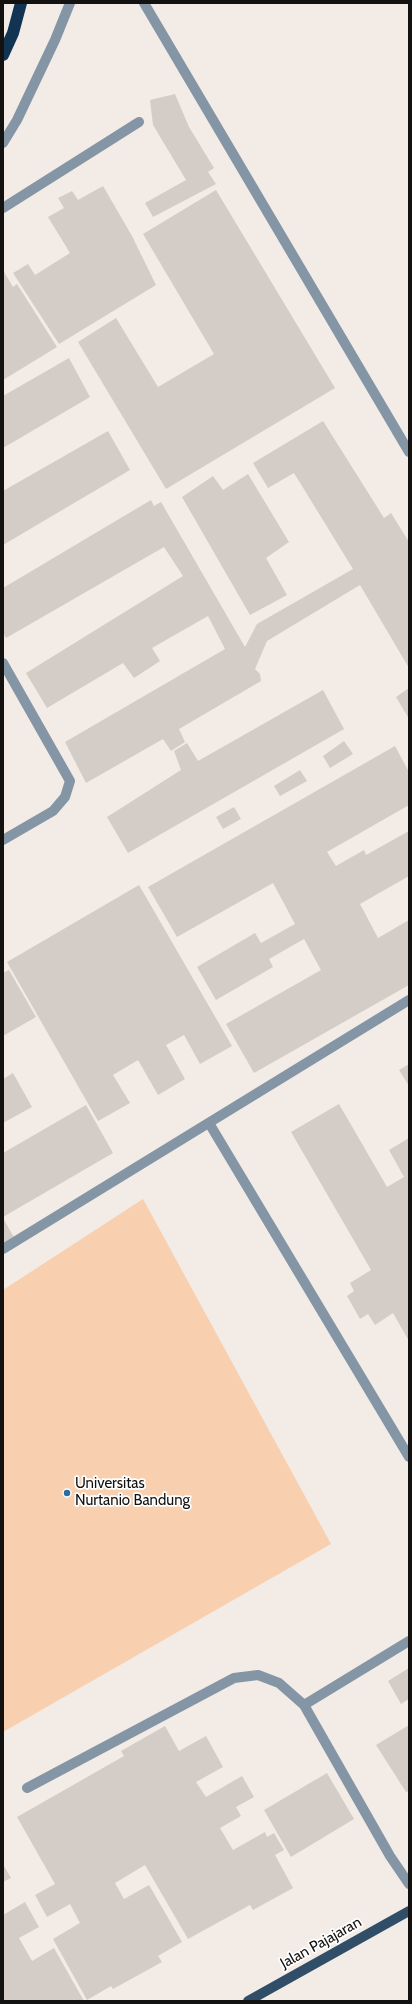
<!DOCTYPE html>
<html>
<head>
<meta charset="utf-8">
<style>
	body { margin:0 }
	#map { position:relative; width:412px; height:2004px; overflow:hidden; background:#f3ebe5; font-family:Cabin,sans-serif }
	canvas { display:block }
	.frame { position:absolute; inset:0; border:4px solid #141210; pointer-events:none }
</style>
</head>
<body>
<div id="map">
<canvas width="412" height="2004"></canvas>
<div class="frame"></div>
</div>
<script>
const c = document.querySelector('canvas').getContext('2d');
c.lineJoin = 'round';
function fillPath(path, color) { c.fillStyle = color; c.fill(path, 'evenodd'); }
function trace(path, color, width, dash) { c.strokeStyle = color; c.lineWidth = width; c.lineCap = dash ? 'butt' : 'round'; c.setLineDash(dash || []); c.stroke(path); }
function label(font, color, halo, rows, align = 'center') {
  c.font = font + ' Cabin,sans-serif'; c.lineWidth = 3.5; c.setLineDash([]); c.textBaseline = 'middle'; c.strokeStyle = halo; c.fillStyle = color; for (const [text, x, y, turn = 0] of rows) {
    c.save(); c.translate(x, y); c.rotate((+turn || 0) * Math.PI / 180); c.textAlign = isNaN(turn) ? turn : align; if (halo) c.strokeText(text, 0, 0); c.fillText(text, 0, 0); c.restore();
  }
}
const green = new Path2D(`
	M 143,1199 L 331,1544 L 3,1732 L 3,1290 Z`);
const building = new Path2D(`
	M 175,94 L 189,127 L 214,168 L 208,172 L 216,184 L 153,217 L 145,203 L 186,180 L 153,125 L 150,100 Z
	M 103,186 L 132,236 L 156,285 L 59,344 L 13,273 L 28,264 L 35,275 L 70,253 L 48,217 L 64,208 L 58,198 L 72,191 L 78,200 Z
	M 216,190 L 335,388 L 166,489 L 78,342 L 116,318 L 158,387 L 214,354 L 143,234 Z
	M 3,270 L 13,287 L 17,284 L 57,347 L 3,380 Z
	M 69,358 L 90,397 L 3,448 L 3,396 Z
	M 323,421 L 384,518 L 391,513 L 409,542 L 409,668 L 360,585 L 267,641 L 255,669 L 260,674 L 261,681 L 179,729 L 185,742 L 171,751 L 163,739 L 86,783 L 65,742 L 225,649 L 208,616 L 152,648 L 160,661 L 134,678 L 123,663 L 47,708 L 26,673 L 183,576 L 164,547 L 6,638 L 3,633 L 3,588 L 151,500 L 154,506 L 161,502 L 245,647 L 257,624 L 353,569 L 294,473 L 268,488 L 253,463 Z
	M 108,431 L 130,470 L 3,545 L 3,491 Z
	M 248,474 L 289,542 L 266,558 L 287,595 L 250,615 L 182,497 L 213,476 L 223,490 Z
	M 409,688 L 409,719 L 396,697 Z
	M 323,690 L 344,729 L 128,853 L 107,817 L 181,770 L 174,751 L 187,743 L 198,761 Z
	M 344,741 L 353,754 L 330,768 L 323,756 Z
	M 395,746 L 409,772 L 409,805 L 327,852 L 336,866 L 364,850 L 366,855 L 409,831 L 409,876 L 360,904 L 378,938 L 409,920 L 409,985 L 254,1073 L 226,1024 L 321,970 L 304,939 L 269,959 L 273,967 L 216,1000 L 197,967 L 255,933 L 261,943 L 295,924 L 273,883 L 177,937 L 148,887 Z
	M 300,770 L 307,781 L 280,796 L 274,786 Z
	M 234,807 L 241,819 L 223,829 L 216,817 Z
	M 139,885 L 232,1046 L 200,1064 L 184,1035 L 166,1045 L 185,1079 L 158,1095 L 138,1060 L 113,1075 L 130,1103 L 98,1121 L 7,962 Z
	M 9,970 L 36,1017 L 3,1036 L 3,973 Z
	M 409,1064 L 409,1086 L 399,1070 Z
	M 13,1073 L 32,1107 L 3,1123 L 3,1079 Z
	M 339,1104 L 387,1187 L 404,1177 L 389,1150 L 409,1138 L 409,1341 L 393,1313 L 375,1325 L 368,1314 L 360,1319 L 347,1296 L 354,1291 L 350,1283 L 371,1270 L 291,1132 Z
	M 86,1105 L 113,1153 L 3,1217 L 3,1153 Z
	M 3,1218 L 16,1241 L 3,1248 Z
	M 409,1668 L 409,1699 L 401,1704 L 388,1681 Z
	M 409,1725 L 409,1791 L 406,1792 L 376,1745 Z
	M 165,1726 L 179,1751 L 206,1736 L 223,1767 L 196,1782 L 206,1797 L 242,1776 L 254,1797 L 236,1807 L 241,1816 L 220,1828 L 233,1850 L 265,1832 L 267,1837 L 274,1833 L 284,1850 L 275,1855 L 293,1888 L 253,1910 L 250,1905 L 188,1939 L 145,1865 L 115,1883 L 124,1899 L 149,1885 L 182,1942 L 158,1956 L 162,1962 L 113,1989 L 111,1986 L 87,2000 L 53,1939 L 80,1923 L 70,1904 L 47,1917 L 35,1895 L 55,1884 L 17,1817 L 124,1756 L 121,1751 Z
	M 327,1773 L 354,1819 L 291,1857 L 264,1810 Z
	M 3,1864 L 11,1878 L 3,1882 Z
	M 25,1902 L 39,1927 L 19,1938 L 32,1961 L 54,1948 L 84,2001 L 3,2001 L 3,1915 Z`);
const minor = new Path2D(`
	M 144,3 L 409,452
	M 3,143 L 17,120 L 55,40 L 70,3
	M 3,208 L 139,122
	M 3,663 L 70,781 L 65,797 L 53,811 L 3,840
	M 209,1123 L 409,1457
	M 3,1249 L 409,1000
	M 304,1705 L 409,1641
	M 27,1788 L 234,1678 L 258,1675 L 279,1683 L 304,1705 L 390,1856 L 409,1884`);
const major = new Path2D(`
	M 248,2001 L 409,1911`);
const highway = new Path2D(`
	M 3,55 L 13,33 L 21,3`);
const markers = [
	[67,1493,4,"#2a6ca2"]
];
const poiNames = [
	["Universitas",75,1484],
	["Nurtanio Bandung",75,1501]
];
const streetNames = [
	["Jalan Pajajaran",321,1943,-29]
];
fillPath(green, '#f8cfaf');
fillPath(building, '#d4ccc7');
trace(minor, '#8495a5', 10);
trace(major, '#304e68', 10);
trace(highway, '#103452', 12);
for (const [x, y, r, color] of markers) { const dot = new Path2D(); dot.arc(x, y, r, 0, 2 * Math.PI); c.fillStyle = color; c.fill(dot); trace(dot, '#fff', 1.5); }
label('15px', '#141210', '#fff', poiNames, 'left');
label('15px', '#141210', '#fff', streetNames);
</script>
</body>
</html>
